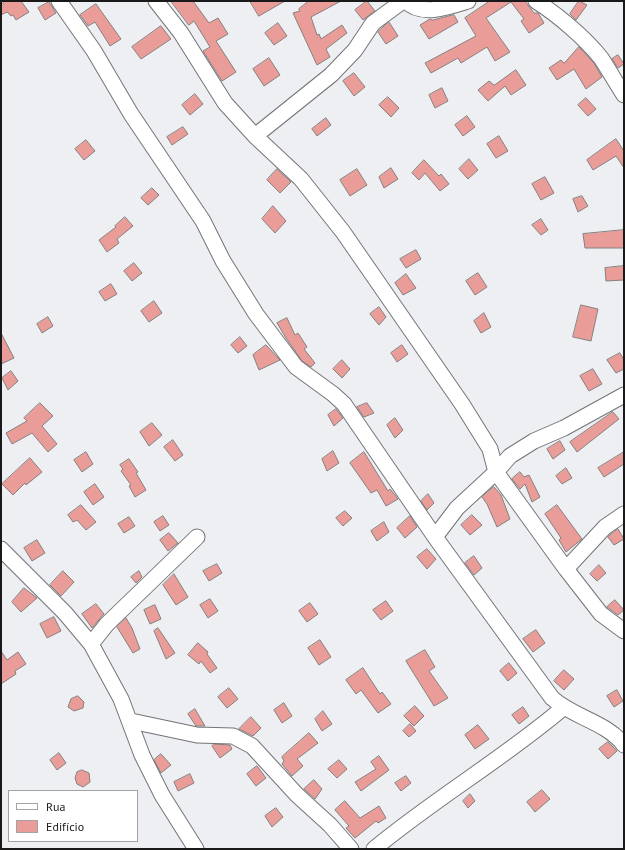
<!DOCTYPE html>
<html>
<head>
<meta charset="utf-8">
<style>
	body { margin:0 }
	#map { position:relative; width:625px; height:850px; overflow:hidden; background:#eeeff3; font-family:"PT Sans",sans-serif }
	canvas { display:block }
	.frame { position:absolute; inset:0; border:2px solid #19191a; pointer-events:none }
	.legend { position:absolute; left:8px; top:790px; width:130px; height:52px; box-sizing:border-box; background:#fff; border:1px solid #a3a3a3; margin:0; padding:5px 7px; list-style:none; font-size:12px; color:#19191a }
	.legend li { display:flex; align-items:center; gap:8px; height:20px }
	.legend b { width:20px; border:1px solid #a3a3a3 }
</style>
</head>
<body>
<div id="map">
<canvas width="625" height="850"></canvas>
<div class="frame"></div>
<ul class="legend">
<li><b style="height:5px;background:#fff"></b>Rua</li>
<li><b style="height:11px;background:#ea9d98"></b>Edifício</li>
</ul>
</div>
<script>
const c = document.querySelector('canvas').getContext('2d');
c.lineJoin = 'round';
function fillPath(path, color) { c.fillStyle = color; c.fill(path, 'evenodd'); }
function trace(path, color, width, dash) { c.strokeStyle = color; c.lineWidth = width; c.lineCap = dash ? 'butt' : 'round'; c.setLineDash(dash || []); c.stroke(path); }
const building = new Path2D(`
	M 6,1 L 21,1 L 29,12 L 16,20 L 13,15 L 11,16 L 7,12 L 1,15 L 1,5 Z
	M 171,1 L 193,1 L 209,23 L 218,18 L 228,34 L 216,41 L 236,72 L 222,81 L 203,51 L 210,47 L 194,21 L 189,25 Z
	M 250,1 L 285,1 L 259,16 Z
	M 309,1 L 341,1 L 311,17 L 317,35 L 319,34 L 321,39 L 342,25 L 347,33 L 326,49 L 330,57 L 317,65 L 293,13 L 300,11 L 299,9 Z
	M 367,1 L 375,11 L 363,20 L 355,10 Z
	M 490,1 L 525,1 L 534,13 L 538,13 L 544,23 L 529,33 L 521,21 L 524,19 L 511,2 L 486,18 L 510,52 L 495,61 L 487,47 L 461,63 L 458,58 L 431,73 L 425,63 L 476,36 L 465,18 Z
	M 579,1 L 587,5 L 576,20 L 570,14 Z
	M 49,2 L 56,13 L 45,20 L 38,8 Z
	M 96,4 L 121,39 L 110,46 L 95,22 L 88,26 L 80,15 Z
	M 454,15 L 458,22 L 429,39 L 420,25 L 430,19 L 432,20 Z
	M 389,22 L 398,36 L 386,44 L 378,32 Z
	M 278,23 L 287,36 L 274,45 L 265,33 Z
	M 161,26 L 171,39 L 141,59 L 132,47 Z
	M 579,47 L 594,63 L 602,77 L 586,89 L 574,69 L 557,80 L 549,68 L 561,60 L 564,63 Z
	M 618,55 L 624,64 L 618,68 L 612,59 Z
	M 269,58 L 280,75 L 264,86 L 253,69 Z
	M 516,70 L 526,85 L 511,95 L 505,86 L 488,101 L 478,90 L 489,81 L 494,85 Z
	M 354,73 L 365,87 L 354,96 L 343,81 Z
	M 442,88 L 448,101 L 435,108 L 429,95 Z
	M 195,94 L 203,104 L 190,115 L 182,105 Z
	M 388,97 L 399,108 L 391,117 L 379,105 Z
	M 586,98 L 596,109 L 588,116 L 578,105 Z
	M 467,116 L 475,127 L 463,136 L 455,125 Z
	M 326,118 L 331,125 L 317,136 L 312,129 Z
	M 183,127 L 188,134 L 172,145 L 167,137 Z
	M 499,136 L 508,151 L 496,158 L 487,144 Z
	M 616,139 L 624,151 L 624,168 L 616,156 L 593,170 L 587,160 Z
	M 86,140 L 95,151 L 84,160 L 75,149 Z
	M 469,159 L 478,170 L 468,179 L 459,169 Z
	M 424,160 L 439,176 L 441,174 L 449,184 L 440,191 L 425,173 L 419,180 L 412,173 Z
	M 391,168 L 398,179 L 384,188 L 379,177 Z
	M 277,169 L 291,182 L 280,193 L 267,180 Z
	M 357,169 L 367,185 L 350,196 L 340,180 Z
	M 545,177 L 554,193 L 541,200 L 532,184 Z
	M 152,188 L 159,195 L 148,205 L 141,198 Z
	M 582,196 L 588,206 L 578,212 L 573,199 Z
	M 273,206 L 286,221 L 275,233 L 262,219 Z
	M 125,217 L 133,226 L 117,239 L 119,243 L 107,252 L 99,240 L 116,227 L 115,226 Z
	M 541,219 L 548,230 L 541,235 L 532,225 Z
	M 624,230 L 624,248 L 585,248 L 583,234 Z
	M 416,250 L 421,259 L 406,268 L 400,259 Z
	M 134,263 L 142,273 L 132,281 L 124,271 Z
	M 624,266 L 624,280 L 606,281 L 605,268 Z
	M 478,273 L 487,287 L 475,295 L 466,281 Z
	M 406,274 L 416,288 L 403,295 L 395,283 Z
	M 111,284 L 117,294 L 105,301 L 99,292 Z
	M 154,301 L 162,313 L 149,322 L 141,311 Z
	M 581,305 L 598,309 L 591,341 L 573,337 Z
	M 379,307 L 386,317 L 379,325 L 370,314 Z
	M 484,313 L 491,327 L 481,333 L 474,321 Z
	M 48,317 L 53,326 L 42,333 L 37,324 Z
	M 287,318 L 295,335 L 298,333 L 307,347 L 304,349 L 315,363 L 311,367 L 302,361 L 286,338 L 277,323 Z
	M 1,333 L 14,358 L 1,364 Z
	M 240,337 L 247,346 L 238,353 L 231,345 Z
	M 266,345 L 280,360 L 259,370 L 253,355 Z
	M 402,345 L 408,354 L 397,362 L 391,353 Z
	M 620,353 L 624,360 L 624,369 L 616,373 L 607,360 Z
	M 342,360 L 350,369 L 342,378 L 333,369 Z
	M 593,369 L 602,384 L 589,391 L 580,376 Z
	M 11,371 L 18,381 L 8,390 L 2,378 Z
	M 40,403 L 53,416 L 42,426 L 57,444 L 48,452 L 32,433 L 12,444 L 6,433 L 27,421 L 24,418 Z
	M 367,403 L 374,413 L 364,417 L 357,407 Z
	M 336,409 L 343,418 L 334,426 L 328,415 Z
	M 613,412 L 619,419 L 577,452 L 570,442 Z
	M 395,418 L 403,430 L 395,438 L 387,425 Z
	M 152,423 L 162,435 L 149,446 L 140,432 Z
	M 173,440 L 183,455 L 175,461 L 164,447 Z
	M 560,441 L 565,450 L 553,459 L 547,449 Z
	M 333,451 L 339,463 L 327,471 L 322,459 Z
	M 86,452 L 93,464 L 82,472 L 74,460 Z
	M 364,452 L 388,491 L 390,489 L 398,499 L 386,506 L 377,490 L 371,493 L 350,463 Z
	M 624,452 L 624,464 L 604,477 L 598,468 Z
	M 30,458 L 42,472 L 26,485 L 25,483 L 13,495 L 2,484 Z
	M 129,459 L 138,472 L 136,473 L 146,490 L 135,497 L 129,486 L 131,485 L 121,471 L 123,469 L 120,465 Z
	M 566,468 L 572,478 L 562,484 L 556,476 Z
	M 520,472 L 524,477 L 529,475 L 540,497 L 532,502 L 525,484 L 520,489 L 512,479 Z
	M 95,484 L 104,497 L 93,505 L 84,492 Z
	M 494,487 L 501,495 L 510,519 L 497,527 L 487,504 L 482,497 Z
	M 428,494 L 434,503 L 427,510 L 421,501 Z
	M 81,505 L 96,522 L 86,530 L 77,520 L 73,522 L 68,515 Z
	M 557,505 L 582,539 L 566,552 L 559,540 L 561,538 L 545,514 Z
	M 345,511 L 352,518 L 343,526 L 336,518 Z
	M 472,515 L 482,525 L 470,535 L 461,525 Z
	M 163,516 L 169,525 L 160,531 L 154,522 Z
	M 410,516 L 417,527 L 405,538 L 397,528 Z
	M 129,517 L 135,526 L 124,533 L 118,524 Z
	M 384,522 L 389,532 L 377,541 L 371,531 Z
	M 618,529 L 624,539 L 614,545 L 608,537 Z
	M 169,533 L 178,543 L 168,551 L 160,540 Z
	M 37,540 L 45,553 L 32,561 L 24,548 Z
	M 427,549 L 436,559 L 427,569 L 417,557 Z
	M 474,556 L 482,568 L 474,575 L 465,563 Z
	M 217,564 L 222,573 L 209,581 L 203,571 Z
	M 599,565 L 606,573 L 597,581 L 590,574 Z
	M 63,571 L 74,582 L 61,596 L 50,585 Z
	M 139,571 L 142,577 L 136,583 L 131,577 Z
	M 174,574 L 188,597 L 176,605 L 163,585 Z
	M 24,588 L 37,598 L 21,612 L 12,602 Z
	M 210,599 L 218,611 L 208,618 L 200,605 Z
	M 615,600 L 624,610 L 618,615 L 607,607 Z
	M 386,601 L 393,611 L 381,620 L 373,610 Z
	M 310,603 L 318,614 L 307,622 L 299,611 Z
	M 96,604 L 104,614 L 92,628 L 82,614 Z
	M 155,605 L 161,619 L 150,624 L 144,610 Z
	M 54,617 L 61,631 L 47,638 L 40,624 Z
	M 126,618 L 132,628 L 140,649 L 133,653 L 117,627 Z
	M 158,628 L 175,653 L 166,659 L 154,631 Z
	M 536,630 L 545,643 L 533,652 L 523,639 Z
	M 320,640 L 331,657 L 319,665 L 308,648 Z
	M 198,643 L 208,652 L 207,654 L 217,668 L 210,673 L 201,661 L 199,664 L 188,655 Z
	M 425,650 L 435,667 L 429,671 L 448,698 L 434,706 L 406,661 Z
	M 1,651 L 7,660 L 18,652 L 26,664 L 15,671 L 16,674 L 1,684 Z
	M 509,663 L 517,673 L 508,681 L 500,671 Z
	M 363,668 L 380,694 L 382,692 L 391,704 L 378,713 L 361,690 L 356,694 L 346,680 Z
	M 564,670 L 574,679 L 564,690 L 554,681 Z
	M 229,688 L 238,699 L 227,708 L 218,697 Z
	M 617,690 L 623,701 L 614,707 L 607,696 Z
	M 78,696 L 84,702 L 83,708 L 74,711 L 68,707 L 71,699 Z
	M 284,703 L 292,716 L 282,723 L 274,710 Z
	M 415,706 L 424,716 L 414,726 L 404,716 Z
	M 523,707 L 529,716 L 519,724 L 512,715 Z
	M 195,709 L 205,726 L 196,726 L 188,714 Z
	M 323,711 L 332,724 L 322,731 L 315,719 Z
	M 251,717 L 261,728 L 253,736 L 239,729 Z
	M 410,724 L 416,731 L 409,737 L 403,731 Z
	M 478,725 L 489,739 L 475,749 L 465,735 Z
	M 309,733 L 318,743 L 297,759 L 303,766 L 292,776 L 282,764 L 284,761 L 282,757 Z
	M 608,742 L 617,751 L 608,759 L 599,749 Z
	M 214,744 L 230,745 L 232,749 L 220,758 L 212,746 Z
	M 59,753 L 66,763 L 57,770 L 50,760 Z
	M 161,754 L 171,765 L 161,773 L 154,760 Z
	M 379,756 L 389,770 L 361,791 L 355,782 L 376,769 L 371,762 Z
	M 339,760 L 347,769 L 337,778 L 328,769 Z
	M 257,766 L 266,778 L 256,786 L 247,774 Z
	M 82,770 L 89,773 L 90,782 L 83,787 L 77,784 L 75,778 L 77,772 Z
	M 190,774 L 194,783 L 178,791 L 174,782 Z
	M 406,776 L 411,783 L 401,791 L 395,783 Z
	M 314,780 L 322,789 L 315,799 L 304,789 Z
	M 542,790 L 550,799 L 535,812 L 527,802 Z
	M 470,794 L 475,801 L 468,808 L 463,801 Z
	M 345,801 L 360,818 L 379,806 L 386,818 L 378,823 L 376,821 L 355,838 L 346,828 L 349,826 L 335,810 Z
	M 276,808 L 283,817 L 272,827 L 265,816 Z`);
const minor = new Path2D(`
	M 59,1 L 94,51 L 131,114 L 203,221 L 223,261 L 256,314 L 296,367 L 333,394 L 344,404 L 435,537
	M 156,1 L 181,33 L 225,103 L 255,136 L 301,179 L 343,232 L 462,404 L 490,449 L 496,472 L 566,569 L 601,614 L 624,631
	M 406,1 C 421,17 449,7 468,1
	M 536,1 C 558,15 585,38 601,58 C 609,70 616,83 624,95
	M 255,136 L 331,75 L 355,50 L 373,23 L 403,1
	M 624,395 L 564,428 L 534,441 L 510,456 L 496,472 L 457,508 L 435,537 L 552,698 C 574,718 605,721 624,745
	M 1,549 L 65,613 L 91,644 L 121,699 L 142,755 L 162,795 L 196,849
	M 566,569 L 605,527 L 624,514
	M 91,644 L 107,624 L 197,537
	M 131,721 L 197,735 L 233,736 L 252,746 L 297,795 L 330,825 L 351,849
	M 374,849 C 434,799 503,759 563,708`);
fillPath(building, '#ea9d98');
trace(building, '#84807f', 1);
trace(minor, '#737477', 17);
trace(minor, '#fff', 15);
</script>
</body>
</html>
